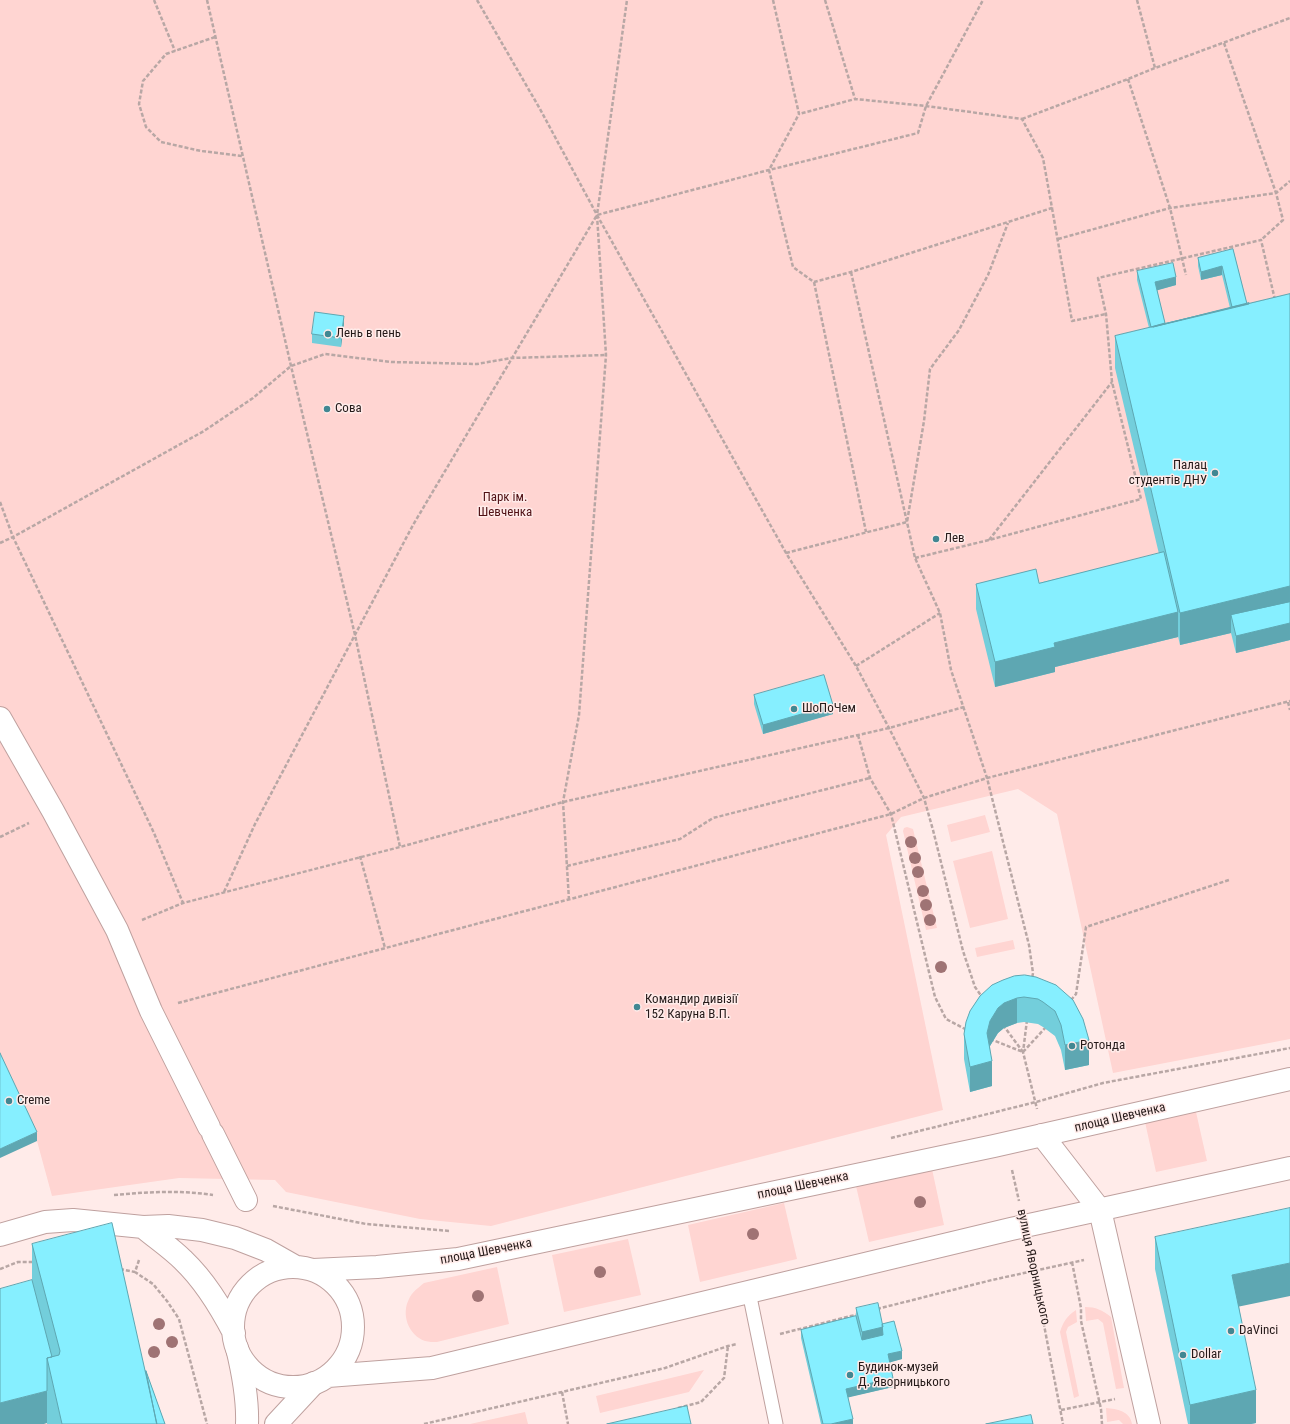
<!DOCTYPE html>
<html>
<head>
<meta charset="utf-8">
<style>
	body { margin:0 }
	canvas { display:block; background:#ffebe9 }
</style>
</head>
<body>
<canvas width="1290" height="1424"></canvas>
<script>
const c = document.querySelector('canvas').getContext('2d');
c.lineJoin = 'round';
function fillPath(path, color) { c.fillStyle = color; c.fill(path, 'evenodd'); }
function trace(path, color, width, dash) { c.strokeStyle = color; c.lineWidth = width; c.lineCap = dash ? 'butt' : 'round'; c.setLineDash(dash || []); c.stroke(path); }
function label(font, color, halo, rows, align = 'center') {
  c.font = font + ' "Roboto Condensed",sans-serif'; c.lineWidth = 3; c.setLineDash([]); c.textBaseline = 'middle'; c.strokeStyle = halo; c.fillStyle = color; for (const [text, x, y, turn = 0] of rows) {
    c.save(); c.translate(x, y); c.rotate((+turn || 0) * Math.PI / 180); c.textAlign = isNaN(turn) ? turn : align; if (halo) c.strokeText(text, 0, 0); c.fillText(text, 0, 0); c.restore();
  }
}
const green = new Path2D(`
	M 0,0 L 1290,0 L 1290,1039 L 1113,1073 L 1057,814 L 1018,789 L 901,817 L 886,835 L 943,1110 L 491,1226 L 420,1219 L 286,1192 L 275,1180 L 179,1178 L 52,1196 L 37,1141 L 0,1062 Z
	M 985,815 L 990,832 L 951,842 L 947,825 Z
	M 907,827 L 913,829 L 937,928 L 926,930 L 903,831 L 904,828 Z
	M 992,851 L 1008,919 L 970,928 L 953,861 Z
	M 1013,940 L 1015,949 L 977,957 L 975,948 Z
	M 1196,1112 L 1207,1161 L 1156,1172 L 1145,1122 Z
	M 932,1169 L 944,1225 L 869,1242 L 856,1186 Z
	M 784,1203 L 797,1259 L 700,1282 L 688,1225 Z
	M 628,1239 L 641,1295 L 564,1312 L 552,1255 Z
	M 497,1267 L 509,1324 L 437,1342 C 433,1342 429,1342 425,1341 C 408,1335 401,1314 409,1299 C 412,1292 418,1288 424,1283 Z
	M 1085,1307 C 1096,1307 1102,1310 1111,1317 L 1124,1388 L 1116,1389 L 1103,1323 L 1098,1319 L 1086,1321 Z
	M 1076,1310 L 1077,1322 L 1068,1327 L 1066,1332 L 1079,1396 L 1074,1398 L 1060,1332 C 1063,1322 1067,1316 1076,1310 Z
	M 704,1370 L 689,1392 L 600,1413 L 596,1396 Z
	M 1106,1408 C 1117,1409 1130,1411 1132,1424 L 1123,1424 L 1119,1420 L 1107,1422 Z
	M 525,1412 L 528,1424 L 470,1424 Z`);
const path = new Path2D(`
	M 154,0 L 175,51
	M 207,0 L 291,366 L 355,635 L 400,847
	M 477,0 L 540,109 L 597,215 L 786,553 L 856,666 L 889,728 L 924,798 L 933,830 L 963,951 L 975,987 L 982,997
	M 773,0 L 799,114 L 769,170 L 793,267 L 814,282 L 851,272 L 1052,208 L 1043,158 L 1022,119 L 926,106 L 855,99 L 799,114
	M 825,0 L 855,99
	M 1137,0 L 1155,68
	M 215,37 L 166,54 L 143,81 L 139,104 L 146,127 L 161,142 L 201,151 L 242,156
	M 1224,43 L 1276,193 L 1283,220 L 1261,240
	M 1128,79 L 1170,208 L 1186,275
	M 1022,119 L 1128,79 L 1155,68 L 1290,18
	M 1052,208 L 1072,321 L 1106,314
	M 1058,239 L 1170,208 L 1276,193 L 1290,181
	M 851,272 L 915,558 L 940,613 L 951,670 L 987,778 L 1029,945 L 1033,973 L 1032,979
	M 814,282 L 866,532
	M 0,502 L 13,537 L 154,833 L 183,903
	M 989,540 L 1112,382
	M 0,543 L 13,537 L 204,431 L 253,398 L 291,366 L 325,354 L 391,362 L 477,364 L 511,358 L 606,355
	M 786,553 L 907,522 L 924,421 L 930,369 L 959,330 L 988,275 L 1008,223
	M 915,558 L 989,540 L 1141,499 L 1112,382 L 1106,314 L 1098,278 L 1261,240 L 1275,300
	M 856,666 L 940,613
	M 1288,702 L 1290,710
	M 858,735 L 870,778 L 891,814 L 935,997 L 946,1019 L 967,1030
	M 0,837 L 29,823
	M 360,856 L 385,948
	M 567,866 L 680,839 L 713,818 L 870,778
	M 224,892 L 255,824 L 413,525 L 597,215 L 769,170 L 918,133 L 926,106 L 983,0
	M 569,900 L 563,802 L 579,715 L 606,355 L 597,215 L 627,0
	M 142,920 L 183,903 L 400,847 L 563,802 L 889,728 L 964,707
	M 1071,1000 L 1076,994 L 1086,927 L 1229,880
	M 178,1003 L 891,814 L 924,798 L 987,778 L 1290,701
	M 1027,1020 L 1023,1052 L 1037,1109
	M 1003,1025 L 1023,1052
	M 990,1039 L 1023,1052
	M 1023,1052 L 1047,1026
	M 891,1138 L 1036,1102 L 1103,1083 L 1290,1048
	M 1012,1170 L 1019,1201
	M 114,1195 C 147,1192 180,1190 213,1195
	M 273,1206 L 366,1224 L 450,1231
	M 1030,1252 L 1063,1424
	M 139,1260 L 135,1272 L 153,1284 L 167,1301 L 179,1319 L 207,1424
	M 1072,1262 L 1081,1308 L 1081,1321 L 1101,1409 L 1102,1424
	M 0,1269 L 18,1262 L 34,1262
	M 120,1269 L 135,1272
	M 877,1309 L 992,1280 L 1084,1260
	M 780,1334 L 859,1314
	M 562,1392 L 568,1424
	M 678,1408 L 701,1402 L 724,1378 L 728,1346
	M 1061,1410 L 1115,1399
	M 424,1424 L 665,1368 L 728,1346 L 737,1344`);
const lane = new Path2D(`
	M 749,1292 L 776,1424`);
const street = new Path2D(`
	M 0,718 L 53,811 L 117,930 L 151,1011 L 209,1127
	M 213,1134 L 246,1200
	M 1042,1135 L 1100,1210 L 1149,1424
	M 237,1348 C 243,1373 248,1398 247,1424
	M 276,1424 L 314,1383`);
const secondary = new Path2D(`
	M 143,1227 C 156,1238 171,1248 183,1260 C 205,1281 220,1306 234,1333
	M 0,1235 L 45,1222 L 73,1220 L 143,1227 L 168,1226 L 202,1230 L 235,1238 L 266,1250 L 296,1267
	M233 1327a60 60 0 1 1 120 0a60 60 0 1 1-120 0Z
	M 313,1270 L 377,1267 L 458,1259 L 994,1146 L 1290,1079
	M 328,1376 L 432,1368 L 1011,1229 L 1290,1168`);
const trees = [
	[911,842],
	[915,858],
	[918,872],
	[923,891],
	[926,905],
	[930,920],
	[941,967],
	[920,1202],
	[753,1234],
	[600,1272],
	[478,1296],
	[159,1324],
	[172,1342],
	[154,1352]
];
const wall = new Path2D(`
	M 1233,249 L 1247,304 L 1290,294 L 1290,640 L 1236,653 L 1231,633 L 1180,645 L 1178,636 L 1178,637 L 1055,667 L 1055,672 L 995,687 L 976,609 L 976,584 L 1039,583 L 1159,554 L 1115,368 L 1115,336 L 1149,328 L 1137,280 L 1137,271 L 1176,285 L 1157,290 L 1165,323 L 1230,308 L 1222,275 L 1201,280 L 1198,266 L 1198,258 Z
	M 344,324 L 341,347 L 312,343 L 312,334 Z
	M 754,695 L 833,714 L 763,734 L 754,704 Z
	M 1036,977 L 1089,1065 L 1065,1070 L 1061,1050 L 1055,1036 L 1043,1027 L 1038,1024 L 1024,1022 L 1017,1023 L 1004,1028 L 998,1033 L 990,1046 L 992,1086 L 970,1092 L 964,1059 L 964,1034 Z
	M 1155,1237 L 1239,1306 L 1256,1423 L 1251,1424 L 1188,1424 L 1155,1269 Z
	M 32,1244 L 146,1371 L 165,1424 L 47,1424 L 32,1280 Z
	M 856,1308 L 882,1324 L 902,1359 L 889,1362 L 893,1387 L 848,1397 L 853,1424 L 821,1424 L 801,1338 L 801,1330 L 856,1316 Z`);
const shadedWall = new Path2D(`
	M 1222,266 L 1222,275 L 1201,280 L 1201,272 Z
	M 1176,277 L 1176,285 L 1155,291 L 1155,282 Z
	M 344,316 L 344,324 L 341,347 L 341,338 Z
	M 1290,586 L 1290,618 L 1231,615 L 1231,633 L 1180,645 L 1180,613 Z
	M 1178,612 L 1178,637 L 1055,667 L 1055,672 L 995,687 L 995,662 L 1054,643 Z
	M 1290,623 L 1290,640 L 1236,653 L 1236,636 Z
	M 833,705 L 833,714 L 763,734 L 763,725 Z
	M 1017,998 L 1017,1023 L 1004,1028 L 998,1033 L 990,1046 L 987,1058 L 987,1033 L 990,1021 L 998,1008 L 1004,1003 Z
	M 1089,1040 L 1089,1065 L 1065,1070 L 1065,1045 Z
	M 992,1061 L 992,1086 L 970,1092 L 970,1067 Z
	M 37,1132 L 37,1141 L 0,1158 L 0,1149 Z
	M 1290,1263 L 1290,1296 L 1232,1308 L 1232,1275 Z
	M 883,1327 L 883,1344 L 862,1349 L 862,1332 Z
	M 902,1351 L 902,1359 L 888,1363 L 888,1354 Z
	M 893,1378 L 893,1387 L 846,1398 L 846,1389 Z
	M 1256,1390 L 1256,1423 L 1251,1424 L 1190,1424 L 1190,1405 Z
	M 47,1391 L 47,1423 L 44,1424 L 0,1424 L 0,1403 Z
	M 853,1419 L 853,1424 L 831,1424 Z`);
const building = new Path2D(`
	M 1233,249 L 1247,304 L 1232,307 L 1222,266 L 1201,272 L 1198,258 Z
	M 1173,263 L 1176,277 L 1155,282 L 1165,323 L 1151,327 L 1137,271 Z
	M 1290,294 L 1290,586 L 1180,613 L 1115,336 Z
	M 1249,303 L 1249,304 L 1153,327 Z
	M 315,312 L 344,316 L 341,338 L 312,334 Z
	M 1164,552 L 1178,612 L 1054,643 L 1055,647 L 995,662 L 976,584 L 1036,569 L 1039,583 Z
	M 1290,602 L 1290,623 L 1236,636 L 1231,615 Z
	M 824,675 L 833,705 L 763,725 L 754,695 Z
	M 1025,975 L 1036,977 L 1056,985 L 1073,1000 L 1083,1019 L 1089,1040 L 1065,1045 L 1061,1025 L 1055,1011 L 1043,1002 L 1038,999 L 1024,997 L 1017,998 L 1004,1003 L 998,1008 L 990,1021 L 987,1033 L 992,1061 L 970,1067 L 964,1034 L 966,1022 L 970,1011 L 980,996 L 992,985 L 1003,980 L 1014,976 Z
	M 0,1053 L 37,1132 L 0,1149 Z
	M 1290,1208 L 1290,1263 L 1232,1275 L 1256,1390 L 1190,1405 L 1155,1237 Z
	M 112,1223 L 157,1424 L 62,1424 L 47,1358 L 59,1355 L 60,1351 L 32,1244 Z
	M 32,1280 L 52,1357 L 47,1358 L 47,1391 L 0,1403 L 0,1289 Z
	M 878,1303 L 883,1327 L 862,1332 L 856,1308 Z
	M 856,1316 L 862,1340 L 883,1335 L 882,1324 L 894,1321 L 902,1351 L 888,1354 L 893,1378 L 846,1389 L 853,1419 L 831,1424 L 823,1424 L 801,1330 Z
	M 146,1371 L 165,1424 L 157,1424 Z
	M 687,1406 L 691,1424 L 607,1424 Z
	M 1031,1415 L 1033,1424 L 986,1424 Z`);
const markers = [
	[328,334,4,"#418792"],
	[327,409,4,"#418792"],
	[1215,473,4,"#418792"],
	[936,539,4,"#418792"],
	[794,709,4,"#418792"],
	[637,1007,4,"#418792"],
	[1072,1046,4,"#418792"],
	[9,1101,4,"#418792"],
	[1231,1331,4,"#418792"],
	[1183,1355,4,"#418792"],
	[850,1375,4,"#418792"]
];
const poiNames = [
	["Лень в пень",336,334],
	["Сова",335,409],
	["Палац",1207,466,"right"],
	["студентів ДНУ",1207,481,"right"],
	["Лев",944,539],
	["ШоПоЧем",802,709],
	["Командир дивізії",645,1000],
	["152 Каруна В.П.",645,1015],
	["Ротонда",1080,1046],
	["Creme",17,1101],
	["DaVinci",1239,1331],
	["Dollar",1191,1355],
	["Будинок-музей",858,1368],
	["Д. Яворницького",858,1383]
];
const parkNames = [
	["Парк iм.",505,498],
	["Шевченка",505,513]
];
const streetNames = [
	["площа Шевченка",1120,1118,-13],
	["площа Шевченка",803,1186,-12],
	["площа Шевченка",486,1252,-11],
	["вулиця Яворницького",1033,1267,78]
];
fillPath(green, '#ffd5d2');
trace(lane, '#bfa19f', 15);
trace(street, '#bfa19f', 24);
trace(secondary, '#bfa19f', 24);
trace(path, '#b8a7a5', 2.5, [4, 2]);
trace(lane, '#fff', 13);
trace(street, '#fff', 22);
trace(secondary, '#fff', 22);
c.fillStyle = '#9f7374';
for (const [x, y] of trees) { c.beginPath(); c.arc(x, y, 6, 0, 2 * Math.PI); c.fill(); }
fillPath(wall, '#73cedb');
fillPath(shadedWall, '#5ea7b2');
fillPath(building, '#86efff');
trace(building, '#5ea7b2', 1);
for (const [x, y, r, color] of markers) { const dot = new Path2D(); dot.arc(x, y, r, 0, 2 * Math.PI); c.fillStyle = color; c.fill(dot); trace(dot, '#ffebe9', 1.5); }
label('13px', '#251a19', '#ffebe9', poiNames, 'left');
label('13px', '#501115', '#ffebe9', parkNames);
label('13px', '#251a19', '#ffebe9', streetNames);
</script>
</body>
</html>
